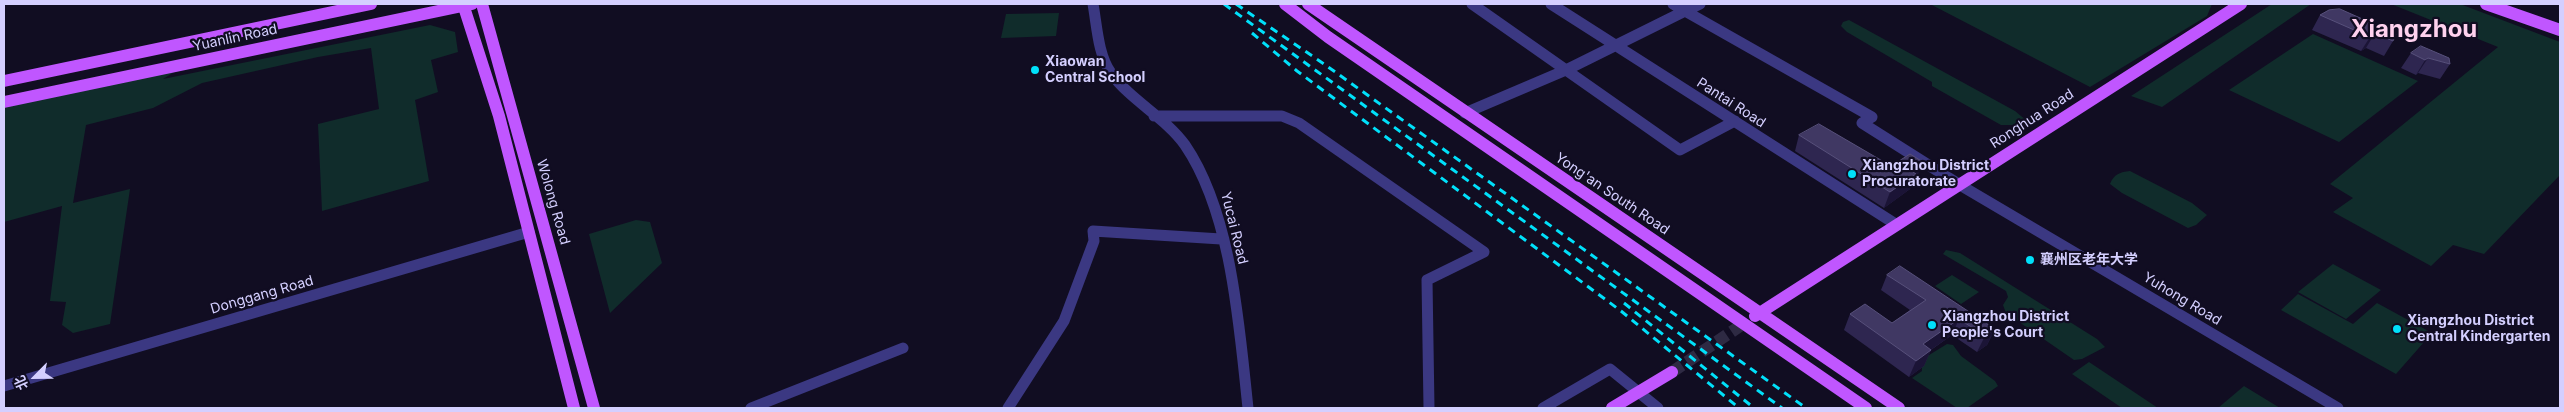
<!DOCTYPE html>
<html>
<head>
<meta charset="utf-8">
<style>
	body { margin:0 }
	#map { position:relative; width:2564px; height:412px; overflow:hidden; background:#110d22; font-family:Inter,"Noto Sans SC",sans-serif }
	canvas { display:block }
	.frame { position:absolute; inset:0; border:5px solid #d4cfff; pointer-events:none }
	.north { position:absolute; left:10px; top:352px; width:50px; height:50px; -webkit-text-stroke:4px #110d22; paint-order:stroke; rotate:247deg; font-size:14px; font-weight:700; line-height:20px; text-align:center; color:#d4cfff }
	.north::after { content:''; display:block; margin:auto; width:18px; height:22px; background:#d4cfff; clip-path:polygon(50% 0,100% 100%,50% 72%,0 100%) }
</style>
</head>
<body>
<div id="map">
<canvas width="2564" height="412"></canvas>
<div class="frame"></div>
<div class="north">北</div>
</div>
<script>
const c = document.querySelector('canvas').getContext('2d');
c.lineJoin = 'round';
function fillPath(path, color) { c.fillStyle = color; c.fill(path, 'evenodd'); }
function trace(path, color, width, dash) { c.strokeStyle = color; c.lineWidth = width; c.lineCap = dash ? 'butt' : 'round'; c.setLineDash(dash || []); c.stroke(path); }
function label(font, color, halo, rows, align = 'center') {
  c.font = font + ' Inter,"Noto Sans SC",sans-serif'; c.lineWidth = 4.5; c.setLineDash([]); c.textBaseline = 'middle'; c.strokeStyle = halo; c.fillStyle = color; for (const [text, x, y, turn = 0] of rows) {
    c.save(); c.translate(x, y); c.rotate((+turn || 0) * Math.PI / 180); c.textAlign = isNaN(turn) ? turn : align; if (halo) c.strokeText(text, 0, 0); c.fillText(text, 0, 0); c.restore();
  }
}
const green = new Path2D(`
	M 1930,4 L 2212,4 L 2207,16 L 2090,87 Z
	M 2272,4 L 2311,4 L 2162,107 L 2131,96 Z
	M 2391,4 L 2460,4 L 2560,42 L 2560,175 L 2484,254 L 2453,245 L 2431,266 L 2333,212 L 2353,198 L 2330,184 L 2498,47 Z
	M 1059,13 L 1056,36 L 1001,38 L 1006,14 Z
	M 1849,20 L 2015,111 L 2027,121 L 2017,125 L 2001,125 L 1932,86 L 1932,82 L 1847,32 L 1841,26 L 1843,22 Z
	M 430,25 L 455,32 L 458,52 L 431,60 L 438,92 L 415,100 L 429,181 L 322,211 L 318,124 L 379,109 L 371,48 L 318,57 L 202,83 L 153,108 L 86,125 L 73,203 L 130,189 L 110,324 L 73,333 L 62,325 L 66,302 L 50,301 L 62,206 L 4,222 L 4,102 L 187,64 L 163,79 Z
	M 2313,34 L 2418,81 L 2339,142 L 2229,90 Z
	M 2130,171 L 2192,203 L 2207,215 L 2196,225 L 2188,228 L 2122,193 L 2110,184 C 2114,174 2120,172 2130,171 Z
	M 636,220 L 650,222 L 662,263 L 610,313 L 589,234 Z
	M 1946,250 L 1960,253 L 2097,339 L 2105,347 L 2082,359 L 2074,360 L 2006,313 L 2003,305 L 2008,297 L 2006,291 L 1943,254 Z
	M 2333,264 L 2381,290 L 2346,319 L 2298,292 Z
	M 1952,275 L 1979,292 L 1961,304 L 1935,286 Z
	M 2298,294 L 2353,324 L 2377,303 L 2432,333 L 2396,374 L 2281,310 Z
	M 1947,344 L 1953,345 L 1961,356 L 1995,381 L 1998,386 L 1967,408 L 1957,408 L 1912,378 L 1922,371 L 1921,360 Z
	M 2089,362 L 2158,408 L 2122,408 L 2072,374 Z
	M 2244,386 L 2280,408 L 2218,408 Z`);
const majorTunnel = new Path2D(`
	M 1672,372 L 1740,326`);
const minor = new Path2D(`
	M 1093,4 C 1097,26 1098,55 1111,73 C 1130,100 1166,118 1185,145 C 1232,214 1239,326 1248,408
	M 1472,4 L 1680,150 L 1735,121
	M 1551,4 L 1897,225
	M 1673,4 L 1685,11
	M 1700,4 L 1685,11 L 1872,117 L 1862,123 L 1960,185 L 2338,408
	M 1465,113 L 1566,70 L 1685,11
	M 1154,116 L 1282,116 L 1299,123 L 1484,252 L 1427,280 L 1429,408
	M 4,386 L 529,232
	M 751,408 L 903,348
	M 1008,408 L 1064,321 L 1094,241 L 1093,231 L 1221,239
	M 1543,408 L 1610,369 L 1658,408`);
const major = new Path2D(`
	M 463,4 L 499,116 L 574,408
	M 482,4 L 594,408
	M 1285,4 L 1328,37 L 1866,408
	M 1308,4 L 1899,408
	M 2486,4 L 2560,30
	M 4,81 L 371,4
	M 4,102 L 472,4
	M 1755,316 L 2241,4
	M 1612,408 L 1672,372`);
const rail = new Path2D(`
	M 1224,4 L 1782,408
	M 1236,4 L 1324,64 L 1806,408
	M 1252,33 L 1297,71 L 1621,311 L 1739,408
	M 1624,303 L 1754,408`);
const wall = new Path2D(`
	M 2329,10 L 2393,41 L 2384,56 L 2366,48 L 2361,51 L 2312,30 L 2320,15 Z
	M 2411,53 L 2450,64 L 2440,79 L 2418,73 L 2416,75 L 2401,68 Z
	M 1799,135 L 1891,166 L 1917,177 L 1914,179 L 1910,189 L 1884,208 L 1795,151 Z
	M 1887,275 L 1995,329 L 1987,345 L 1977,352 L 1952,335 L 1931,350 L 1924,366 L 1909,377 L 1844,330 L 1850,314 L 1892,323 L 1910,310 L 1881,290 Z`);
const shadedWall = new Path2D(`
	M 2375,33 L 2366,48 L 2361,51 L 2370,37 Z
	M 2428,58 L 2418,73 L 2416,75 L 2425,60 Z
	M 1923,162 L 1917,177 L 1914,179 L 1910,189 L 1884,208 L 1890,192 L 1910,170 Z
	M 1959,319 L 1952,335 L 1916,360 L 1923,344 Z
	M 1995,329 L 1987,345 L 1977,352 L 1985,336 Z
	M 1931,350 L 1924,366 L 1909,377 L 1916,361 Z`);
const building = new Path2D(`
	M 2340,9 L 2396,34 L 2393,41 L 2375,33 L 2370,37 L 2320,15 L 2329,10 Z
	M 2421,46 L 2449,58 L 2450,64 L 2428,58 L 2425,60 L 2411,53 Z
	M 1819,124 L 1891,166 L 1910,154 L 1923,162 L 1910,170 L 1916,174 L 1890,192 L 1799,135 Z
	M 1900,266 L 1995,329 L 1985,336 L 1959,319 L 1923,344 L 1931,350 L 1916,361 L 1850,314 L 1865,304 L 1892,323 L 1926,300 L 1887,275 Z`);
const markers = [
	[1035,70,5,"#00e0fa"],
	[1852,174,5,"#00e0fa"],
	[2030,260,5,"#00e0fa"],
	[1932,325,5,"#00e0fa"],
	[2397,329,5,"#00e0fa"]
];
const streetNames = [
	["Yuanlin Road",235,38,-12],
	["Pantai Road",1731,103,33],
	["Ronghua Road",2032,119,-33],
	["Yong'an South Road",1612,194,34],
	["Wolong Road",553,202,74],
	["Yucai Road",1234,228,76],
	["Donggang Road",262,295,-16],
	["Yuhong Road",2182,299,31]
];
const poiNames = [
	["Xiaowan",1045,62],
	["Central School",1045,78],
	["Xiangzhou District",1862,166],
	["Procuratorate",1862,182],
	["襄州区老年大学",2040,260],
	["Xiangzhou District",1942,317],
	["People's Court",1942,333],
	["Xiangzhou District",2407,321],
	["Central Kindergarten",2407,337]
];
const townNames = [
	["Xiangzhou",2414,30]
];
fillPath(green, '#102c2b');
trace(majorTunnel, '#2e2a43', 12, [12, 6]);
trace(minor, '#3b3882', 11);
trace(major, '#c056ff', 12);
trace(rail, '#00e0fa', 3, [8, 6]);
fillPath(wall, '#2e2650');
fillPath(shadedWall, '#1b1436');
fillPath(building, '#403863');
trace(building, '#57507b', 1);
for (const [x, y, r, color] of markers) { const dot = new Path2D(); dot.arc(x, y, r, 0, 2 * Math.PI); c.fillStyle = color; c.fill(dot); trace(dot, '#110d22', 2); }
label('14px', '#d4cfff', '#110d22', streetNames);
label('bold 14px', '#d4cfff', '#110d22', poiNames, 'left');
label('bold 24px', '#ffd1ee', '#110d22', townNames);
</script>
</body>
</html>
